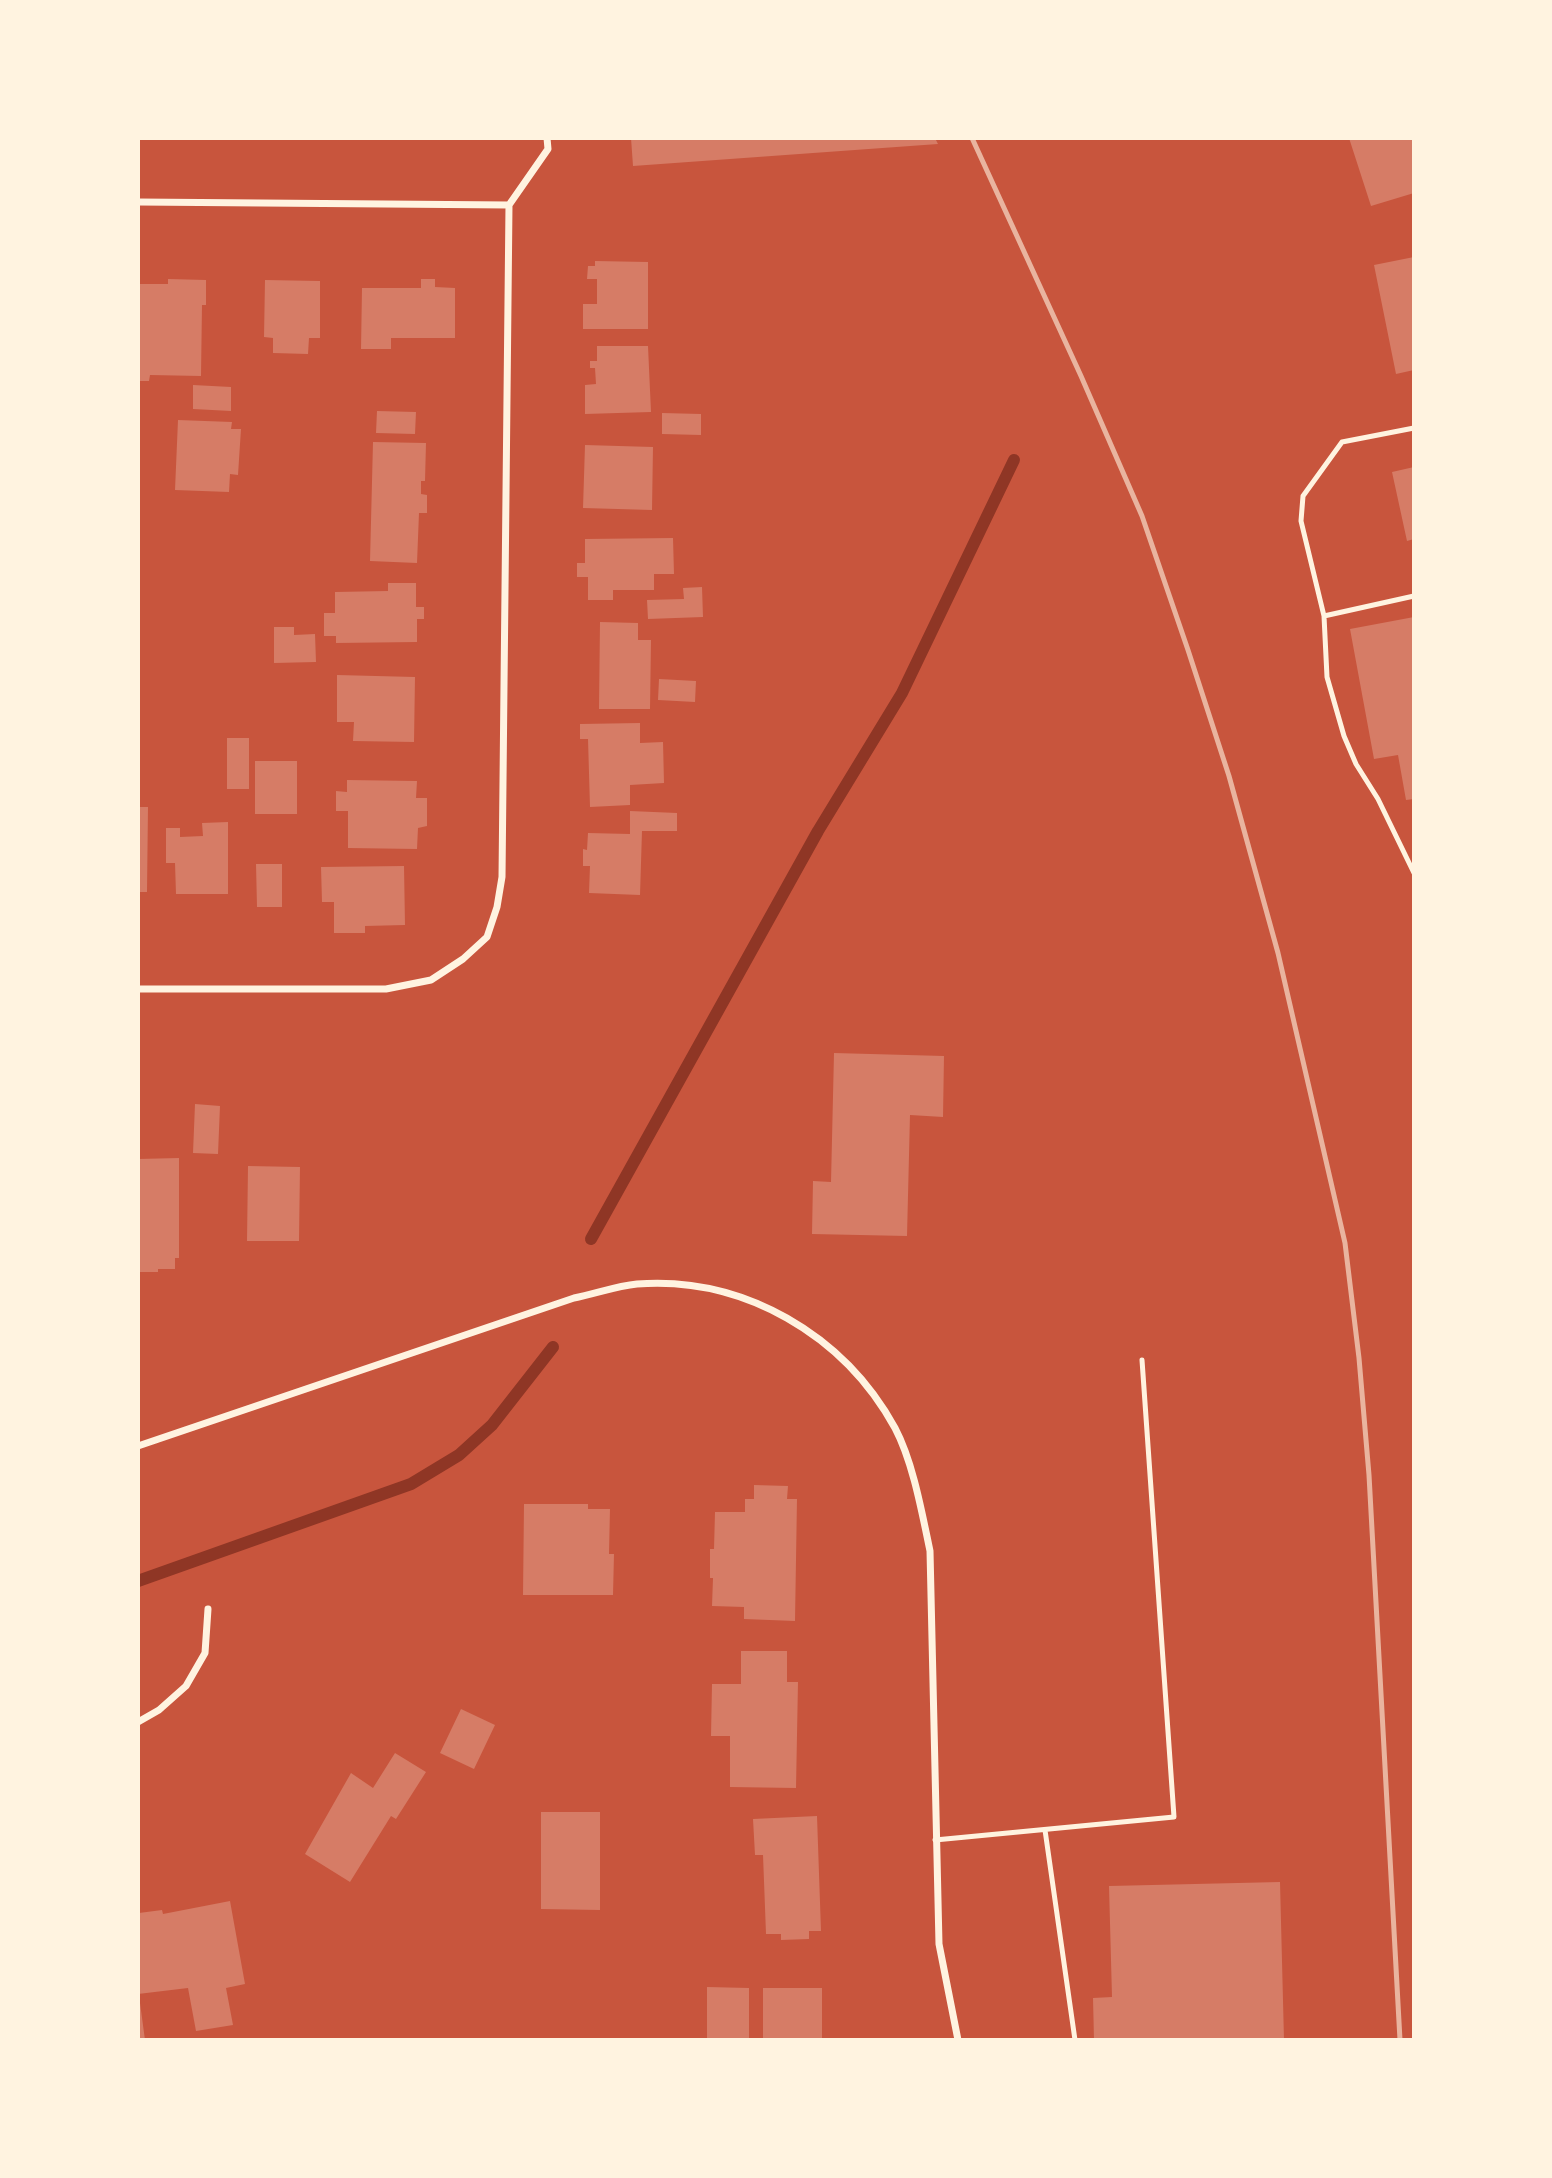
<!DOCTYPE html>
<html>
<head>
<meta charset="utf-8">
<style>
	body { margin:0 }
	#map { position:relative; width:1552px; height:2178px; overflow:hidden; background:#c8553d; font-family:"Sofia Sans Condensed",sans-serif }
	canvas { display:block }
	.frame { position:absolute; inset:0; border:140px solid #fff3e0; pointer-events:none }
</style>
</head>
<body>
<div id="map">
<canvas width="1552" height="2178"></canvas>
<div class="frame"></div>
</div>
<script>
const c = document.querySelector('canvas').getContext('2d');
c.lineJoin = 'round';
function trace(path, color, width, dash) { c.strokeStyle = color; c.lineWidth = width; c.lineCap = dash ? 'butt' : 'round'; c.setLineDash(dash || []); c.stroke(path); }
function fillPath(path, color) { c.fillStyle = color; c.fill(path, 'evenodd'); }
const stream = new Path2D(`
	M 591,1239 L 818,831 L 902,693 L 1014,460
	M 138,1581 L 411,1484 L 459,1455 L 492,1425 L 553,1347`);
const building = new Path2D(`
	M 631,138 L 935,138 L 938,144 L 633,166 Z
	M 1349,138 L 1414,138 L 1414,193 L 1371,206 Z
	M 1414,257 L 1414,370 L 1396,374 L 1374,265 Z
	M 595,261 L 648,262 L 648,329 L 583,329 L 583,304 L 597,304 L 597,279 L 587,279 L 588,266 L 595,266 Z
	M 168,279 L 206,280 L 206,305 L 202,305 L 201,376 L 150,375 L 149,381 L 138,381 L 138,284 L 168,284 Z
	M 421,279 L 435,279 L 435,287 L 455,288 L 455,338 L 391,338 L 391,349 L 361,349 L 362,288 L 421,288 Z
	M 265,280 L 320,281 L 320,338 L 309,338 L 308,354 L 273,353 L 273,338 L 264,337 Z
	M 597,346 L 648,346 L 651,412 L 585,414 L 585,385 L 596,384 L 595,368 L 590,368 L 590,361 L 597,361 Z
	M 193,385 L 231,387 L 231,411 L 193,409 Z
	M 377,411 L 416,412 L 415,434 L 376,433 Z
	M 662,413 L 701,414 L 701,435 L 662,434 Z
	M 178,420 L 232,422 L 231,429 L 241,429 L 238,475 L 230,474 L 229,492 L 175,490 Z
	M 373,442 L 426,443 L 425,481 L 421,481 L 421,494 L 427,495 L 427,513 L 419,513 L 417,563 L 370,561 Z
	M 585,445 L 653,447 L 652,510 L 583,508 Z
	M 1414,467 L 1414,539 L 1407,541 L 1392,472 Z
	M 673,538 L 674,574 L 654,574 L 654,590 L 613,590 L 613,600 L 588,600 L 588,577 L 577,577 L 577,563 L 585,563 L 585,539 Z
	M 388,583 L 416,583 L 416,607 L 424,607 L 424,619 L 417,619 L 417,642 L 336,643 L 336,636 L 324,636 L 324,613 L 335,613 L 335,592 L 388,591 Z
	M 702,587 L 703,617 L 648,619 L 647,600 L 684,599 L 683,588 Z
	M 1414,617 L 1414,799 L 1406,800 L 1398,755 L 1374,759 L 1350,629 Z
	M 600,622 L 638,623 L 638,640 L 651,640 L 650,709 L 599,709 Z
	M 274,627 L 294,627 L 294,635 L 315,634 L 316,662 L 274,663 Z
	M 337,675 L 415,677 L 414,742 L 353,741 L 354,722 L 337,722 Z
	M 659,679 L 696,681 L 695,702 L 658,700 Z
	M 640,723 L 640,743 L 663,742 L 664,783 L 630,785 L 630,805 L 590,807 L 588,739 L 580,739 L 580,724 Z
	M 227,738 L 249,738 L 249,789 L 227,789 Z
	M 255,761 L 297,761 L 297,814 L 255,814 Z
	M 347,780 L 417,781 L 416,798 L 427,798 L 427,826 L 418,828 L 417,849 L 348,848 L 348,811 L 336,811 L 336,791 L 347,792 Z
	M 138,807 L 148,807 L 147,892 L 138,892 Z
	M 630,811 L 677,813 L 677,831 L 642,831 L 640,895 L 589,893 L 590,866 L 583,866 L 583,849 L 587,850 L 588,833 L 630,834 Z
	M 228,822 L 228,894 L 176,894 L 175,863 L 166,863 L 166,828 L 180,828 L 180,837 L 203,836 L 202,823 Z
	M 256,864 L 282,864 L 282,907 L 257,907 Z
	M 404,866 L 405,925 L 365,926 L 365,933 L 334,933 L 334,902 L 322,902 L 321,867 Z
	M 834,1053 L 944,1056 L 943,1117 L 910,1115 L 907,1236 L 812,1234 L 813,1181 L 831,1182 Z
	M 195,1104 L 220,1106 L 218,1154 L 193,1153 Z
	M 179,1158 L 179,1258 L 175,1258 L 175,1269 L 158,1269 L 158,1272 L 138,1272 L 138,1159 Z
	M 248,1166 L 300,1167 L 299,1241 L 247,1241 Z
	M 754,1485 L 788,1486 L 787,1499 L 797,1499 L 795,1621 L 744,1619 L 744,1607 L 712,1606 L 713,1578 L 710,1578 L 710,1549 L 714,1549 L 715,1512 L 745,1512 L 745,1499 L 754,1499 Z
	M 524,1504 L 588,1504 L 588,1509 L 610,1509 L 609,1554 L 614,1554 L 613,1595 L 523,1595 Z
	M 741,1651 L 787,1651 L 787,1682 L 798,1682 L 796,1788 L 730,1787 L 730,1736 L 711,1736 L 712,1684 L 741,1684 Z
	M 461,1709 L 495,1725 L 474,1769 L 440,1753 Z
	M 395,1753 L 426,1772 L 396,1819 L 391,1816 L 350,1882 L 305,1854 L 351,1773 L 373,1788 Z
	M 541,1812 L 600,1812 L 600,1910 L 541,1909 Z
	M 817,1816 L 821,1931 L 809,1931 L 809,1939 L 781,1940 L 781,1934 L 766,1934 L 763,1855 L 755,1855 L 753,1819 Z
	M 1280,1882 L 1284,2040 L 1094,2040 L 1093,1998 L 1112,1997 L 1109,1886 Z
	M 230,1901 L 245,1984 L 226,1988 L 233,2025 L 196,2031 L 188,1988 L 138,1994 L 139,1913 L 162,1910 L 163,1914 Z
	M 707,1987 L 749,1988 L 749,2040 L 707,2040 Z
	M 763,1988 L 822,1988 L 822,2040 L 763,2040 Z
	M 138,2003 L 140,2003 L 145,2040 L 138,2040 Z`);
const service = new Path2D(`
	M 1414,428 L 1342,442 L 1303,496 L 1301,521 L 1324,616 L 1414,596
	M 1324,616 L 1327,677 L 1344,736 L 1356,764 L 1378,799 L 1414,873
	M 1045,1830 L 1075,2040
	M 935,1840 L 1174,1817 L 1142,1360`);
const minor = new Path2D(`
	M 138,202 L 509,205
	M 138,989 L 386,989 L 431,980 L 463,959 L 487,937 L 497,907 L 502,877 L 509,205 L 548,149 L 547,138
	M 138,1446 L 574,1298 C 595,1294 616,1286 637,1284 C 744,1276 844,1335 895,1428 C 913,1462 922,1513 930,1551 L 939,1944 L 958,2040
	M 138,1722 L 159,1710 L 186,1686 L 205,1653 L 208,1609`);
const rail = new Path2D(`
	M 972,138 L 1081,376 L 1142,516 L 1188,650 L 1229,776 L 1278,953 L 1345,1243 L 1359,1358 L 1369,1475 L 1400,2040`);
trace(stream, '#8f3625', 12);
fillPath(building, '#d67c66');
trace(service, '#fff3e0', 5);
trace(minor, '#fff3e0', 7);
trace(rail, '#e9b49f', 5);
</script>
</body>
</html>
